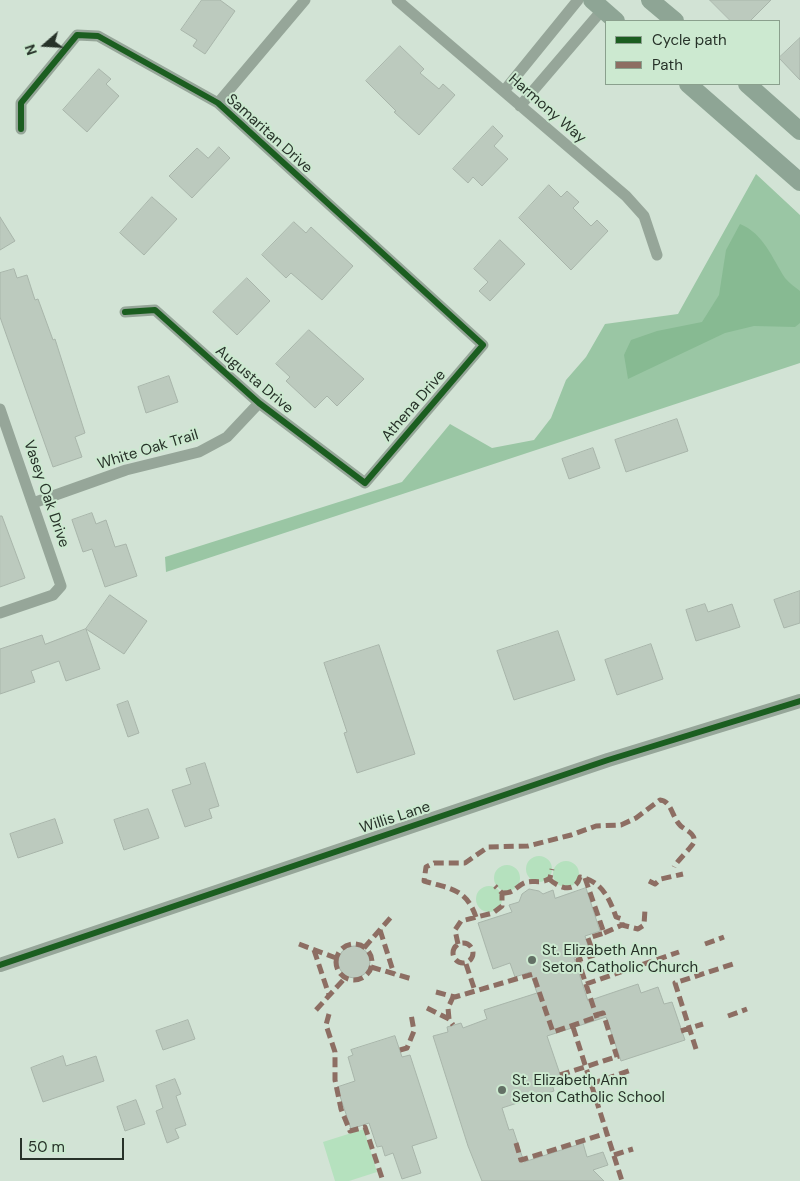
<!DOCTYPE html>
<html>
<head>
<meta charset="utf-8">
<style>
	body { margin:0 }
	#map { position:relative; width:800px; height:1181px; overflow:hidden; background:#d2e3d5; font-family:"DM Sans",sans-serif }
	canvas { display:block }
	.legend { position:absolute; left:605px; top:20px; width:175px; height:65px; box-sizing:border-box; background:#cce9d0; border:1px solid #8aa08d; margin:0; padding:6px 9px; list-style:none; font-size:15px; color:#273229 }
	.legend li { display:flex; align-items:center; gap:10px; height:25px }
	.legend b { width:25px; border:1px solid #8aa08d }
	.north { position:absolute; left:20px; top:20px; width:50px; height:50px; -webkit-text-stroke:4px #cce9d0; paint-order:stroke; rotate:251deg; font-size:14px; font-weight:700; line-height:20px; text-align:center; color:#273229 }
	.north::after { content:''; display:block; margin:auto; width:18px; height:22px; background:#273229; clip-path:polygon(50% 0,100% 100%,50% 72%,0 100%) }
	.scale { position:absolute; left:20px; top:1138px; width:104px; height:22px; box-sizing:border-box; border:2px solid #273229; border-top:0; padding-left:6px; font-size:15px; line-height:18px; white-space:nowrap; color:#273229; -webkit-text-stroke:4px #cce9d0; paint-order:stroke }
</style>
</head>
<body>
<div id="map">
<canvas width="800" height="1181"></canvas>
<ul class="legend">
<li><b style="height:6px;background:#1b5e20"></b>Cycle path</li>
<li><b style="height:6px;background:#8d6e63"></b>Path</li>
</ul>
<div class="north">N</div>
<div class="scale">50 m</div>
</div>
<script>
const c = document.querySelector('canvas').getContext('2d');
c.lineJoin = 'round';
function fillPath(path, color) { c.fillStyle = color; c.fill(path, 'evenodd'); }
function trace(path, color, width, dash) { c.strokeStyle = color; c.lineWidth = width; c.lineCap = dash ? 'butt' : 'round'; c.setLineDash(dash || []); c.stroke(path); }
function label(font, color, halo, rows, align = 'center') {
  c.font = font + ' "DM Sans",sans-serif'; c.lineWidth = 4; c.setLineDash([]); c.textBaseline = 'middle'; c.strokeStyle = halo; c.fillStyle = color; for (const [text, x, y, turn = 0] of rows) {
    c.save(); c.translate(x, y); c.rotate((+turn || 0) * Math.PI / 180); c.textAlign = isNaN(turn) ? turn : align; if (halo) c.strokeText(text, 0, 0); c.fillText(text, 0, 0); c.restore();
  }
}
const green = new Path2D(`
	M526 869a13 13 0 1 1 26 0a13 13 0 1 1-26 0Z
	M553 874a13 13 0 1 1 26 0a13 13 0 1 1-26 0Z
	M494 878a13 13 0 1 1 26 0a13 13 0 1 1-26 0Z
	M476 899a13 13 0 1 1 26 0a13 13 0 1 1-26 0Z
	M 364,1129 L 377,1172 L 349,1181 L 335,1181 L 323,1142 Z`);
const forest = new Path2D(`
	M 756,174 L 800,215 L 800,363 L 166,572 L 165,557 L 402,482 L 450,424 L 492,448 L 534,440 L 551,418 L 566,380 L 586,357 L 605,324 L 678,314 Z`);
const water = new Path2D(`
	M 740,224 C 764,234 772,258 785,278 C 789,283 795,287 800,291 L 800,323 L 795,327 L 754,326 L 725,333 L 628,379 L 624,355 L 631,340 L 657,331 L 702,322 L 719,295 L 726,250 Z`);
const building = new Path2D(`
	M 202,0 L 220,0 L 235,11 L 205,54 L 193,46 L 197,40 L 181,30 Z
	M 710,0 L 771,0 L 750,21 L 731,21 Z
	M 800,38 L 800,80 L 779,58 Z
	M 400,46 L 424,69 L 420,73 L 439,89 L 443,84 L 455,95 L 419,135 L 394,112 L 396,111 L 366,81 Z
	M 99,69 L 111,79 L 106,84 L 119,96 L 87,132 L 63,110 Z
	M 493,126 L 503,136 L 494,146 L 508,159 L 482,186 L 473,177 L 468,183 L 453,169 Z
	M 219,147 L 230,158 L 192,198 L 169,176 L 197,148 L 208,158 Z
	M 549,185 L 561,197 L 567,191 L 579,202 L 573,208 L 591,226 L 597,220 L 608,231 L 571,270 L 519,218 Z
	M 152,197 L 177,219 L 144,255 L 120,233 Z
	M 0,217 L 15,241 L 0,250 Z
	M 294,222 L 306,233 L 311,227 L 353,266 L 322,300 L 291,273 L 286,278 L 262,255 Z
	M 500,240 L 525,264 L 490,301 L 479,291 L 488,282 L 474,269 Z
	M 14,269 L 17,278 L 27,275 L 35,300 L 38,299 L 53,340 L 55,339 L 85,433 L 75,437 L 82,457 L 53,467 L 0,317 L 0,273 Z
	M 247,278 L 270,301 L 237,335 L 213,312 Z
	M 309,330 L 364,379 L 337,406 L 327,396 L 315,408 L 286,381 L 290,377 L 276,364 Z
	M 169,376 L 178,402 L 146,413 L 138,387 Z
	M 677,419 L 688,451 L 626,472 L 615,440 Z
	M 593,448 L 600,468 L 569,479 L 562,459 Z
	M 92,513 L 96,524 L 106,520 L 115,547 L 126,544 L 137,576 L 105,587 L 92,549 L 83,552 L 72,520 Z
	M 0,516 L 2,516 L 25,578 L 0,587 Z
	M 800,591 L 800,623 L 784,628 L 774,600 Z
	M 110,595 L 147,621 L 124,654 L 86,629 Z
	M 705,604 L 708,612 L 732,604 L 740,627 L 696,641 L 686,610 Z
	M 86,629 L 100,669 L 66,681 L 59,661 L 31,671 L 35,682 L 0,694 L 0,649 L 42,635 L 45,644 Z
	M 558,631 L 575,680 L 514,700 L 497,651 Z
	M 651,644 L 663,679 L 617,695 L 605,660 Z
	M 379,645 L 415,754 L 357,773 L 344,733 L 347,732 L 324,663 Z
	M 128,701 L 139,733 L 128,737 L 117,705 Z
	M 205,763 L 219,806 L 209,809 L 212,818 L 185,827 L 172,790 L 191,784 L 186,769 Z
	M 148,809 L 159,838 L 124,850 L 114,820 Z
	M 55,819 L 63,843 L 18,858 L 10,834 Z
	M 586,888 L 600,931 L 585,936 L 590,952 L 574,958 L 588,1001 L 638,984 L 641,993 L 658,987 L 664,1004 L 672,1002 L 685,1040 L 621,1061 L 606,1017 L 547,1036 L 562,1080 L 552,1084 L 554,1091 L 502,1108 L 509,1130 L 513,1129 L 524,1162 L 583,1143 L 587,1157 L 603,1152 L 608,1165 L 593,1170 L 604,1181 L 482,1181 L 468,1146 L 433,1036 L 448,1032 L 447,1027 L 461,1023 L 463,1028 L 487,1019 L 484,1010 L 537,993 L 530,972 L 515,977 L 510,963 L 493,969 L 478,923 L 512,912 L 509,905 L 519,902 L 522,894 L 529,889 L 539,891 L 543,894 L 553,890 L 555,898 Z
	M338 962a16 16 0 1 1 32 0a16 16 0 1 1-32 0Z
	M 188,1020 L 195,1039 L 163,1050 L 156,1031 Z
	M 395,1036 L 402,1057 L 410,1055 L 437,1138 L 412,1146 L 421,1173 L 402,1179 L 393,1153 L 385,1156 L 382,1146 L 377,1147 L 369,1123 L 351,1129 L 337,1087 L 355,1081 L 348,1057 L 353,1055 L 351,1050 Z
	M 63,1056 L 66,1066 L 96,1056 L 104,1081 L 43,1102 L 31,1068 Z
	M 175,1079 L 181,1094 L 176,1096 L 186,1125 L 175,1129 L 179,1138 L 167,1143 L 156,1111 L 163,1108 L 156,1086 Z
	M 136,1100 L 145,1124 L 125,1131 L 117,1107 Z`);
const minor = new Path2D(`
	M 397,0 L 626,196 L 644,216 L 657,255
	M 504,91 L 578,0
	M 218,103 L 305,0
	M 520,106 L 603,9
	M 21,129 L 21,103 L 77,35 L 98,36 L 218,103 L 483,345 L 365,483 L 259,403 L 155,310 L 125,312
	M 0,409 L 61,586 L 53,595 L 0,613
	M 33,503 L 126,470 L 199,452 L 227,437 L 259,403`);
const tertiary = new Path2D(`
	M 0,965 L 608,760 L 800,701`);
const primary = new Path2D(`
	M 592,0 L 616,21
	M 650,0 L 675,21
	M 688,84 L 800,182
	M 747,84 L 800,131`);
const quiet = new Path2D(`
	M 585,878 L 604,933 L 588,938 L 594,955 L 578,960 L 597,1018
	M 549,879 C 559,888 575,894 580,877 C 601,881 609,897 616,917 L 622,919 L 622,925 L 638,929 L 644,925 L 645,909
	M 649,881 L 655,884 L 661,879 L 683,874
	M 502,893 C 515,893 514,888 524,883 C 533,879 541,885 550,878 L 552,869
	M 476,917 C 466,888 450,889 424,881 L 426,867 L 434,863 L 465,863 L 488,847 L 528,846 L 571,835 L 596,826 L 621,825 L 636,818 L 660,800 C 671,801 672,816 679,824 C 683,830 696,832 694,842 C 693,846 677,861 674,867
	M 380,930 L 394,974
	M 604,933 L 622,925
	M453 953a10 10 0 1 1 20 0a10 10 0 1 1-20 0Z
	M 299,944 L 336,958
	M 458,944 L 455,930 L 461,921 L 493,913 L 502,906 L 502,893 L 495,886
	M 705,944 L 724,937
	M336 962a18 18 0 1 1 36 0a18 18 0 1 1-36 0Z
	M 364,948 L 392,916
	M 314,950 L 329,995
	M 466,964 L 475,991
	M 371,967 L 412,979
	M 586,984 L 679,952
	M 436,992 L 455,997 L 533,974 L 553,1032 L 597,1017
	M 427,1008 L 449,1019 L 453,1025
	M 316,1010 L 345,978
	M 329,1014 L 326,1025 L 335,1052 L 335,1080 L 341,1109 L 350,1131 L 365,1127 L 383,1181
	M 596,1015 L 603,1013 L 617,1057
	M 728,1016 L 747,1009
	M 449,1019 L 448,1008 L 453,997
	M 573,1027 L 622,1181
	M 681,1031 L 703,1024
	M 696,1049 L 675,983 L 733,964
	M 400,1050 L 407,1048 L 414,1031 L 411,1014
	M 560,1075 L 619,1056
	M 591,1084 L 631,1070
	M 516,1143 L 521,1160 L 607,1133
	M 614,1155 L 633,1149`);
const cycleway = new Path2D(`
	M 21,129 L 21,103 L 77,35 L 98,36 L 218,103 L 483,345 L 365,483 L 259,403 L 155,310 L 125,312
	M 0,965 L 608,760 L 800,701`);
const markers = [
	[532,960,5,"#637065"],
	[502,1090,5,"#637065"]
];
const streetNames = [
	["Harmony Way",547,109,41],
	["Samaritan Drive",269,134,42],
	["Augusta Drive",254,380,40],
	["Athena Drive",414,406,-49],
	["White Oak Trail",148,450,-17],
	["Vasey Oak Drive",46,494,71],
	["Willis Lane",395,818,-18]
];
const poiNames = [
	["St. Elizabeth Ann",542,951],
	["Seton Catholic Church",542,968],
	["St. Elizabeth Ann",512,1081],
	["Seton Catholic School",512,1098]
];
fillPath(green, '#b5e1be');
fillPath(forest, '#9ac6a4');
fillPath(water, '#87ba92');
fillPath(building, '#bccabe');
trace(building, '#a8b5aa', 1);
trace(minor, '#96a699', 11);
trace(tertiary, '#96a699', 14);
trace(primary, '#8ea595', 18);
trace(quiet, '#8d6e63', 5, [10, 5]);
trace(cycleway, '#1b5e20', 6);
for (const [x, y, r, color] of markers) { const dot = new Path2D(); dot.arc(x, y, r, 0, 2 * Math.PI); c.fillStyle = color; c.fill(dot); trace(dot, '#cce9d0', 2); }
label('15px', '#273229', '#cce9d0', streetNames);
label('15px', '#273229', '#cce9d0', poiNames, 'left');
</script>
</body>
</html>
